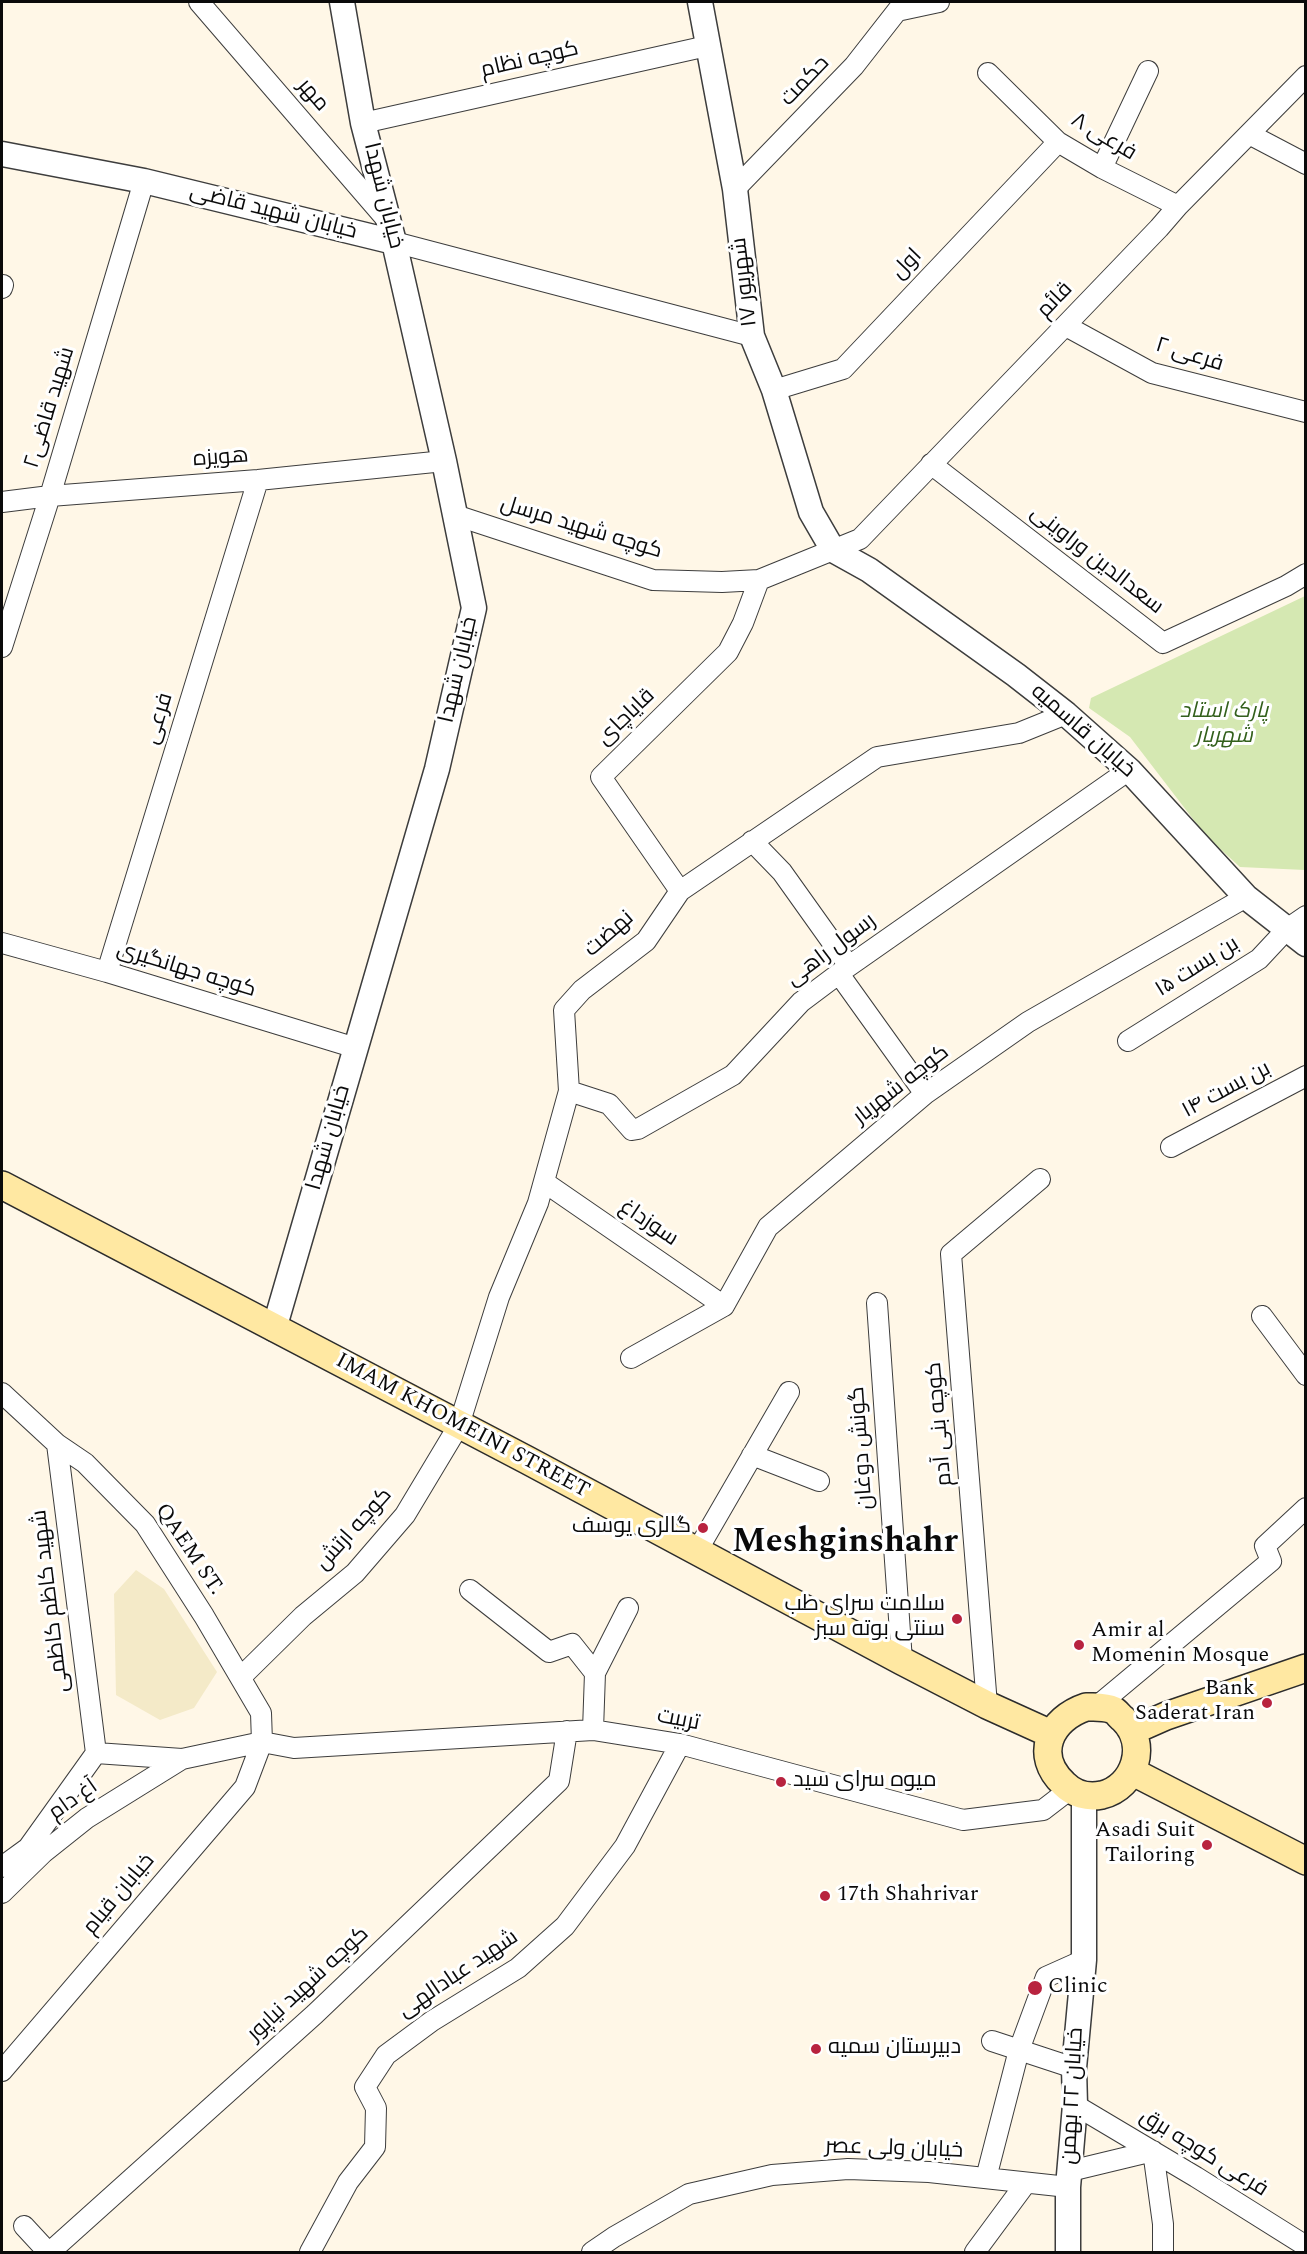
<!DOCTYPE html>
<html>
<head>
<meta charset="utf-8">
<style>
	body { margin:0 }
	#map { position:relative; width:1307px; height:2254px; overflow:hidden; background:#fff7e7; font-family:Spectral,serif }
	canvas { display:block }
	.frame { position:absolute; inset:0; border:3px solid #0a0a0a; pointer-events:none }
</style>
</head>
<body>
<div id="map">
<canvas width="1307" height="2254"></canvas>
<div class="frame"></div>
</div>
<script>
const c = document.querySelector('canvas').getContext('2d');
c.lineJoin = 'round';
function fillPath(path, color) { c.fillStyle = color; c.fill(path, 'evenodd'); }
function trace(path, color, width, dash) { c.strokeStyle = color; c.lineWidth = width; c.lineCap = dash ? 'butt' : 'round'; c.setLineDash(dash || []); c.stroke(path); }
function label(font, color, halo, rows, align = 'center') {
  c.font = font + ' Spectral,Cairo,serif'; c.lineWidth = 6; c.setLineDash([]); c.textBaseline = 'middle'; c.strokeStyle = halo; c.fillStyle = color; for (const [text, x, y, turn = 0] of rows) {
    c.save(); c.translate(x, y); c.rotate((+turn || 0) * Math.PI / 180); c.textAlign = isNaN(turn) ? turn : align; if (halo) c.strokeText(text, 0, 0); c.fillText(text, 0, 0); c.restore();
  }
}
const farmland = new Path2D(`
	M 136,1570 L 164,1589 L 217,1672 L 194,1708 L 160,1720 L 116,1695 L 114,1594 Z`);
const green = new Path2D(`
	M 1305,596 L 1305,870 L 1240,867 L 1206,836 L 1130,737 L 1089,708 L 1091,698 Z`);
const minor = new Path2D(`
	M 199,2 L 387,220
	M 897,11 L 939,2
	M 988,73 L 1058,142 L 1102,168 L 1178,206
	M 363,123 L 707,46
	M 1249,134 L 1306,164
	M 1102,168 L 1148,71
	M 735,189 L 854,66 L 904,2
	M 394,242 L 752,336
	M 2,288 L 3,285
	M 1066,326 L 1152,373 L 1306,412
	M 774,390 L 843,369 L 1058,142
	M 931,464 L 1163,643 L 1286,586 L 1306,574
	M 2,502 L 50,496 L 258,480 L 444,461
	M 455,515 L 653,580 L 722,582 L 759,580 L 860,539 L 1159,228 L 1178,206 L 1306,76
	M 2,647 L 50,496 L 144,181
	M 752,841 L 782,872 L 849,966
	M 680,891 L 601,777 L 728,652 L 743,623 L 759,580
	M 2,943 L 107,972 L 356,1048
	M 107,972 L 258,480
	M 839,974 L 925,1094
	M 1128,1041 L 1259,959 L 1287,929 L 1306,916
	M 569,1091 L 609,1104 L 632,1130 L 638,1129 L 733,1075 L 801,1002 L 849,966 L 1129,770
	M 1171,1147 L 1306,1076
	M 544,1182 L 724,1306
	M 877,1303 L 902,1661
	M 1262,1316 L 1306,1375
	M 631,1358 L 724,1306 L 768,1227 L 925,1094 L 1028,1022 L 1246,897
	M 2,1393 L 57,1444 L 85,1463 L 145,1524 L 204,1616 L 261,1713 L 262,1742 L 245,1787 L 2,2071
	M 57,1444 L 96,1753
	M 752,1455 L 819,1481
	M 697,1551 L 789,1392
	M 470,1590 L 549,1652 L 572,1644 L 595,1673
	M 241,1677 L 303,1616 L 355,1573 L 405,1515 L 459,1425 L 499,1297 L 538,1203 L 569,1091 L 564,1010 L 582,990 L 646,941 L 680,891 L 877,757 L 1019,733 L 1066,714
	M 987,1705 L 951,1254 L 1040,1179
	M 1096,1707 L 1271,1561 L 1265,1546 L 1306,1508
	M 593,1730 L 595,1673 L 628,1608
	M 96,1753 L 182,1759 L 262,1742 L 294,1748 L 593,1730 L 680,1744 L 963,1820 L 1043,1810 L 1069,1790
	M 2,1867 L 28,1848 L 96,1753
	M 2,1893 L 43,1853 L 87,1818 L 182,1759
	M 992,2041 L 1074,2068
	M 1075,2105 L 1196,2177 L 1306,2246
	M 1070,2171 L 1153,2151 L 1163,2224 L 1163,2252
	M 986,2178 L 1019,2050 L 1046,1977 L 1084,1960
	M 24,2226 L 48,2252
	M 50,2252 L 315,2014 L 559,1781 L 567,1731
	M 310,2252 L 348,2182 L 375,2147 L 376,2108 L 365,2087 L 386,2055 L 432,2021 L 518,1968 L 565,1926 L 625,1846 L 680,1744
	M 592,2252 L 614,2237 L 689,2194 L 772,2175 L 848,2169 L 929,2172 L 1068,2187
	M 975,2252 L 1026,2183`);
const tertiary = new Path2D(`
	M 700,2 L 735,189 L 752,336 L 774,390 L 811,512 L 833,550 L 869,570 L 1016,675 L 1066,714 L 1129,770 L 1246,897 L 1306,944
	M 2,154 L 144,181 L 394,242
	M 274,1329 L 437,769 L 474,608 L 444,461 L 394,242 L 363,123 L 342,2
	M 1068,2252 L 1068,2187 L 1075,2105 L 1074,2068 L 1084,1960 L 1084,1795`);
const secondary = new Path2D(`
	M 2,1185 L 527,1460 L 902,1661 L 987,1705 L 1051,1734
	M 1086,1707 C 1094,1707 1105,1706 1113,1710 C 1117,1712 1120,1717 1123,1719 C 1149,1744 1135,1787 1102,1795 C 1088,1798 1074,1794 1064,1784 C 1033,1755 1050,1719 1086,1707 Z
	M 1132,1731 L 1166,1716 L 1306,1668
	M 1133,1772 L 1306,1861`);
const markers = [
	[703,1528,6,"#b8233f"],
	[957,1619,6,"#b8233f"],
	[1079,1645,6,"#b8233f"],
	[1267,1703,6,"#b8233f"],
	[781,1782,6,"#b8233f"],
	[1207,1845,6,"#b8233f"],
	[825,1896,6,"#b8233f"],
	[1035,1988,8,"#b8233f"],
	[816,2049,6,"#b8233f"]
];
const streetNames = [
	["کوچه نظام",530,61,-13],
	["حکمت",806,82,-46],
	["مهر",312,96,49],
	["فرعی ۸",1103,138,31],
	["خیابان شهدا",382,196,76],
	["خیابان شهید قاضی",273,213,14],
	["اول",908,265,-46],
	["۱۷ شهریور",746,282,-97],
	["قائم",1056,301,-46],
	["فرعی ۲",1189,356,17],
	["شهید قاضی۲",51,408,-73],
	["هویزه",221,459,-4],
	["کوچه شهید مرسل",581,529,17],
	["سعدالدین وراوینی",1096,561,38],
	["خیابان شهدا",460,670,-77],
	["قایاچای",627,718,-44],
	["فرعی",160,719,-73],
	["خیابان قاسمیه",1082,732,41],
	["نهضت",610,935,-41],
	["رسول راهی",832,951,-37],
	["بن بست ۱۵",1198,968,-32],
	["کوچه جهانگیری",186,971,17],
	["کوچه شهریار",902,1086,-38],
	["بن بست ۱۴",1227,1091,-28],
	["خیابان شهدا",330,1138,-74],
	["سوزداغ",648,1224,34],
	["کوچه بنی آدم",941,1424,-95],
	["IMAM KHOMEINI STREET",462,1427,28],
	["گونش دوغان",863,1448,-94],
	["کوچه ارتش",355,1530,-48],
	["QAEM ST.",188,1550,56],
	["شهید کاظم کاظمی",52,1601,-97],
	["تربیت",678,1721,11],
	["آغ دام",74,1801,-35],
	["خیابان قیام",120,1895,-50],
	["شهید عبادالهی",459,1975,-34],
	["کوچه شهید نیاپور",309,1985,-43],
	["خیابان ۲۲ بهمن",1074,2096,-87],
	["خیابان ولی عصر",894,2150,2],
	["فرعی کوچه برق",1203,2154,32]
];
const parkNames = [
	["پارک استاد",1224,713],
	["شهریار",1224,738]
];
const poiNames = [
	["گالری یوسف",691,1528,"right"],
	["سلامت سرای طب",945,1606,"right"],
	["سنتی بوته سبز",945,1631,"right"],
	["Amir al",1091,1632],
	["Momenin Mosque",1091,1657],
	["Bank",1255,1690,"right"],
	["Saderat Iran",1255,1715,"right"],
	["میوه سرای سید",793,1782],
	["Asadi Suit",1195,1832,"right"],
	["Tailoring",1195,1857,"right"],
	["17th Shahrivar",837,1896],
	["Clinic",1048,1988],
	["دبیرستان سمیه",828,2049]
];
const townNames = [
	["Meshginshahr",845,1544]
];
fillPath(farmland, '#f4eac8');
fillPath(green, '#d5e8b2');
trace(minor, '#3d3d3d', 22);
trace(tertiary, '#3d3d3d', 27);
trace(secondary, '#2c2c2c', 30);
trace(minor, '#fff', 20);
trace(tertiary, '#fff', 24);
trace(secondary, '#ffe8a2', 27);
for (const [x, y, r, color] of markers) { const dot = new Path2D(); dot.arc(x, y, r, 0, 2 * Math.PI); c.fillStyle = color; c.fill(dot); trace(dot, '#fff', 2); }
label('22px', '#0a0a0a', '#fff', streetNames);
label('italic 22px', '#33601c', '#fff', parkNames);
label('22px', '#0a0a0a', '#fff', poiNames, 'left');
label('bold 34px', '#0a0a0a', '#fff', townNames);
</script>
</body>
</html>
